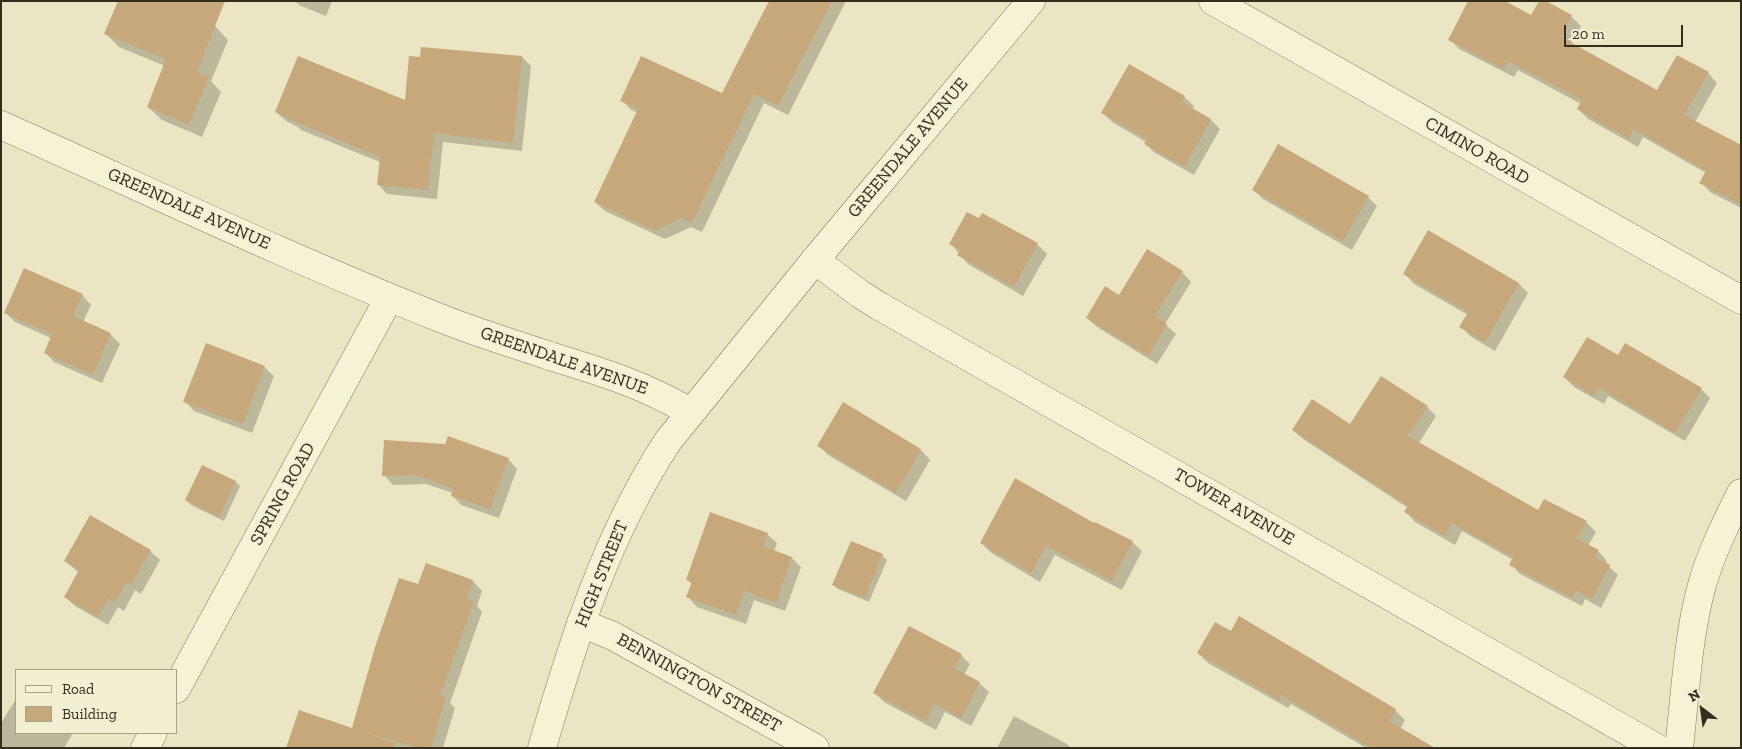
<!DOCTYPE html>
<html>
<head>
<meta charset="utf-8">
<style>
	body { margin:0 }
	#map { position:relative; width:1742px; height:749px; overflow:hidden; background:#eae6c3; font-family:"Zilla Slab",serif }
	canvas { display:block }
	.frame { position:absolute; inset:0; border:2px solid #342d1e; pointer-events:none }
	.legend { position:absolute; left:15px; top:669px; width:162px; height:65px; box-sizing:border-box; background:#f2efd2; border:1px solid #a6a18a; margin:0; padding:6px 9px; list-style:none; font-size:15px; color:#342d1e }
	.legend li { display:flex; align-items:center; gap:10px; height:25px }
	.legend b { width:25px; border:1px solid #a6a18a }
	.north { position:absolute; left:1677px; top:684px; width:50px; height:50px; -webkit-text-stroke:4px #f2efd2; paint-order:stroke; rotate:330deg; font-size:14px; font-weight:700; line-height:20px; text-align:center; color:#342d1e }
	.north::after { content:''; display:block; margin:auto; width:18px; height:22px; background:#342d1e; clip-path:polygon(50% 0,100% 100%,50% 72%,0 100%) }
	.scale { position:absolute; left:1564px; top:25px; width:119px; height:22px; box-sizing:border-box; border:2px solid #342d1e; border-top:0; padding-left:6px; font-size:15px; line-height:18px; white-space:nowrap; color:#342d1e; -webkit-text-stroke:4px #f2efd2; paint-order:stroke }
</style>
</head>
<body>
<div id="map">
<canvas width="1742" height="749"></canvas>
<div class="frame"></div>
<ul class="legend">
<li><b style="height:6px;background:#f6f2d5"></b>Road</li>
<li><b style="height:14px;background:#c6a87b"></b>Building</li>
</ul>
<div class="north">N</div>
<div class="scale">20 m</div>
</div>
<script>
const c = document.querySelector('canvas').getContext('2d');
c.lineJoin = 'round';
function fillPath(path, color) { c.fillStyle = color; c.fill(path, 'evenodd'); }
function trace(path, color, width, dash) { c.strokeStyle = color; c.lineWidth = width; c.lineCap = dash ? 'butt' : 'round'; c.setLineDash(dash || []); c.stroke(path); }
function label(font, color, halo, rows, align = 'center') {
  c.font = font + ' "Zilla Slab",serif'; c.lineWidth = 4.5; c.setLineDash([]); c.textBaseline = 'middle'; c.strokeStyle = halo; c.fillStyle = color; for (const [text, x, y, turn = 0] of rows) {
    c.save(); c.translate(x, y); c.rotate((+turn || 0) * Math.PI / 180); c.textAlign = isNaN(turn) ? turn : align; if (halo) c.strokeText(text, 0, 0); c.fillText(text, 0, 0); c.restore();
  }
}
const shadow = new Path2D(`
	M 295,1 L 332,1 L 326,16 L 299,5 Z
	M 770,1 L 846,1 L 788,115 L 764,103 L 702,232 L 691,227 L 665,239 L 605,211 L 595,202 L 638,113 L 631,110 L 622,100 L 723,94 Z
	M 1571,16 L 1581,26 L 1571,44 L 1657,92 L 1708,73 L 1717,83 L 1695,122 L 1741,146 L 1741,208 L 1710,192 L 1701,182 L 1706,173 L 1643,137 L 1638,147 L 1588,119 L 1578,109 L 1581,104 L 1518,70 L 1514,77 L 1459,49 L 1450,39 L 1532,17 Z
	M 215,26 L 228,40 L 211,81 L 221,92 L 202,137 L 162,120 L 148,107 L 165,66 L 119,47 L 106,34 Z
	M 522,57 L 531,66 L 522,151 L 443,142 L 437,199 L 387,194 L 378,184 L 380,162 L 301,130 L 298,127 L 286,121 L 276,112 L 406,101 Z
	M 1184,97 L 1194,106 L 1192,109 L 1211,120 L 1220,129 L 1194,175 L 1155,153 L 1145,143 L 1146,142 L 1112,122 L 1103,113 Z
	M 1254,190 L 1368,197 L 1377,206 L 1352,250 L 1263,199 Z
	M 982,214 L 1037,244 L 1047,254 L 1023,296 L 968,264 L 951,244 L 979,220 Z
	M 1428,232 L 1519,284 L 1528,293 L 1495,351 L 1470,336 L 1461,326 L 1468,315 L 1414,284 L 1405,274 Z
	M 1182,272 L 1191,282 L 1165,324 L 1176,334 L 1157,364 L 1097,327 L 1087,318 Z
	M 82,295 L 91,305 L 83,322 L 110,334 L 120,344 L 102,383 L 54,362 L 45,352 L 51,338 L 15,322 L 6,313 Z
	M 1618,357 L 1701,389 L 1710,398 L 1685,441 L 1608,396 L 1604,404 L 1574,387 L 1564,377 Z
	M 264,367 L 274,376 L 252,433 L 194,411 L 185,401 Z
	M 843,404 L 921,450 L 930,460 L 906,501 L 828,455 L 819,446 Z
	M 1427,407 L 1436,416 L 1419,443 L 1538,511 L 1586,522 L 1596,532 L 1588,546 L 1598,551 L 1607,561 L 1606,564 L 1618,575 L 1601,608 L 1585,599 L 1582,606 L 1520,574 L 1511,564 L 1513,560 L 1462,531 L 1455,545 L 1415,522 L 1406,512 L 1408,508 L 1303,439 L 1293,430 L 1350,426 Z
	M 508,459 L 517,469 L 499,518 L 461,505 L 452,495 L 453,493 L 426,484 L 393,485 L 384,475 Z
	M 236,482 L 240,486 L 224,521 L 191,505 L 186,500 Z
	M 1095,525 L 1132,542 L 1142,551 L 1122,590 L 1055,555 L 1040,582 L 990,552 L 981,542 Z
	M 767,534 L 777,543 L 774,551 L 792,558 L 801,567 L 785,611 L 754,600 L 746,624 L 697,607 L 688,597 L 692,585 L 687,579 Z
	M 150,551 L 160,560 L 141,594 L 135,590 L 124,611 L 118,607 L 108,625 L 75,606 L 65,597 L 79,573 L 65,561 Z
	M 882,555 L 887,560 L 869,602 L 838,589 L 833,585 Z
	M 473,581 L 482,591 L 477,606 L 482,612 L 450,703 L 455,708 L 443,748 L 398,748 L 363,737 L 353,728 L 419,586 Z
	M 1231,632 L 1395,710 L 1405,720 L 1400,729 L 1427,748 L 1366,748 L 1291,704 L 1288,708 L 1208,663 L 1198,653 Z
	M 961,655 L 970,664 L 964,675 L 979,683 L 989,692 L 971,726 L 945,712 L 936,730 L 884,702 L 875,693 Z
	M 16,699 L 16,733 L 73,733 L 64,748 L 1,748 L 1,723 Z
	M 1014,716 L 1067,744 L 1071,748 L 997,748 Z`);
const building = new Path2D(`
	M 118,1 L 225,1 L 197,72 L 209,77 L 189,125 L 147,107 L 166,59 L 104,34 Z
	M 769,1 L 832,1 L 778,106 L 754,94 L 692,223 L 681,218 L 655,231 L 594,202 L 638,109 L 620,101 L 641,56 L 722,93 Z
	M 1468,1 L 1505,1 L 1531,15 L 1539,1 L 1546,1 L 1572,15 L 1561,37 L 1657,90 L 1677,55 L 1709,72 L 1684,115 L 1741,145 L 1741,204 L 1699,183 L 1706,171 L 1634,129 L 1629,139 L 1577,109 L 1582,100 L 1508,61 L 1504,69 L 1448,40 Z
	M 421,47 L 522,56 L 513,143 L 434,133 L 428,190 L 377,185 L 380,157 L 291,120 L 291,119 L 275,112 L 298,56 L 405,100 L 409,56 L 420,57 Z
	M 1129,64 L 1185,96 L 1182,102 L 1211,119 L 1185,167 L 1144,144 L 1147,139 L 1101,113 Z
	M 1278,144 L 1369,196 L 1343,241 L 1252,190 Z
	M 967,212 L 979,218 L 982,213 L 1038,243 L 1014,287 L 957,255 L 960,250 L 949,244 Z
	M 1428,230 L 1519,283 L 1485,342 L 1459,327 L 1468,312 L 1403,274 Z
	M 1147,249 L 1183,271 L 1155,316 L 1167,324 L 1148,356 L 1086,318 L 1105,286 L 1119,295 Z
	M 24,268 L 83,294 L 73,316 L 111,333 L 93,375 L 44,353 L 52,334 L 4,313 Z
	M 1587,337 L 1618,355 L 1625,343 L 1702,388 L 1675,433 L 1598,387 L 1594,396 L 1563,377 Z
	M 206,343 L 265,366 L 243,424 L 183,402 Z
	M 1381,376 L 1428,406 L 1408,436 L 1538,510 L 1544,499 L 1587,521 L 1577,539 L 1599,550 L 1595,557 L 1610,565 L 1592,599 L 1576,591 L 1572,598 L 1509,565 L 1513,557 L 1452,523 L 1445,536 L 1404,512 L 1408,506 L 1292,430 L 1312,399 L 1350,424 Z
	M 843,402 L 921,449 L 896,493 L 817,446 Z
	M 448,436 L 509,458 L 490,509 L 451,496 L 453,488 L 416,475 L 382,476 L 384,440 L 445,444 Z
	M 202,465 L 236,481 L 219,517 L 185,500 Z
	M 1015,478 L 1094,523 L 1095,522 L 1133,541 L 1112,581 L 1046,546 L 1031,573 L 980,543 Z
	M 710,512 L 768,533 L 763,546 L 792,557 L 776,603 L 744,591 L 736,615 L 686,597 L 692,582 L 686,580 Z
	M 90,515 L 151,550 L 131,585 L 126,582 L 115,602 L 108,599 L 98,617 L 64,597 L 79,570 L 64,561 Z
	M 851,541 L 883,554 L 865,598 L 832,585 Z
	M 426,563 L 473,580 L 467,599 L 474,601 L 440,696 L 446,697 L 431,748 L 419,748 L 363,732 L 395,743 L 394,748 L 286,748 L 299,710 L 352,728 L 375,647 L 399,578 L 418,584 Z
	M 1239,616 L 1396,709 L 1389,721 L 1435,748 L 1371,748 L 1281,695 L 1279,700 L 1197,653 L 1215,622 L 1231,631 Z
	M 909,626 L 962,654 L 954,668 L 980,682 L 961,718 L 935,704 L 926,721 L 873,693 Z`);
const minor = new Path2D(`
	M 1213,1 L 1741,300
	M 815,260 L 860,294 L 879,306 L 1657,748
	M 581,623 L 613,636 L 815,748
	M 176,689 L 389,298
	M 145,748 L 153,733
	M 1679,748 C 1685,696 1688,635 1702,585 C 1711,553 1726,523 1741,493`);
const tertiary = new Path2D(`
	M 1,125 C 147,190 291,259 440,318 C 475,332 511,343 547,355 C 599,371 643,384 690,412
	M 542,748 C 573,641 607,534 668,441 L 815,260 L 1031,1`);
const streetNames = [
	["GREENDALE AVENUE",908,148,-50],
	["CIMINO ROAD",1477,151,30],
	["GREENDALE AVENUE",189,209,24],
	["GREENDALE AVENUE",564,361,19],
	["SPRING ROAD",283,494,-61],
	["TOWER AVENUE",1234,507,30],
	["HIGH STREET",602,574,-68],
	["BENNINGTON STREET",699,683,29]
];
fillPath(shadow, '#0003');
fillPath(building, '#c6a87b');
trace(minor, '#83785b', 29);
trace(tertiary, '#83785b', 29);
trace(minor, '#f6f2d5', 28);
trace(tertiary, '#f6f2d5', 28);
label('18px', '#342d1e', '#f2efd2', streetNames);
</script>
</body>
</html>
